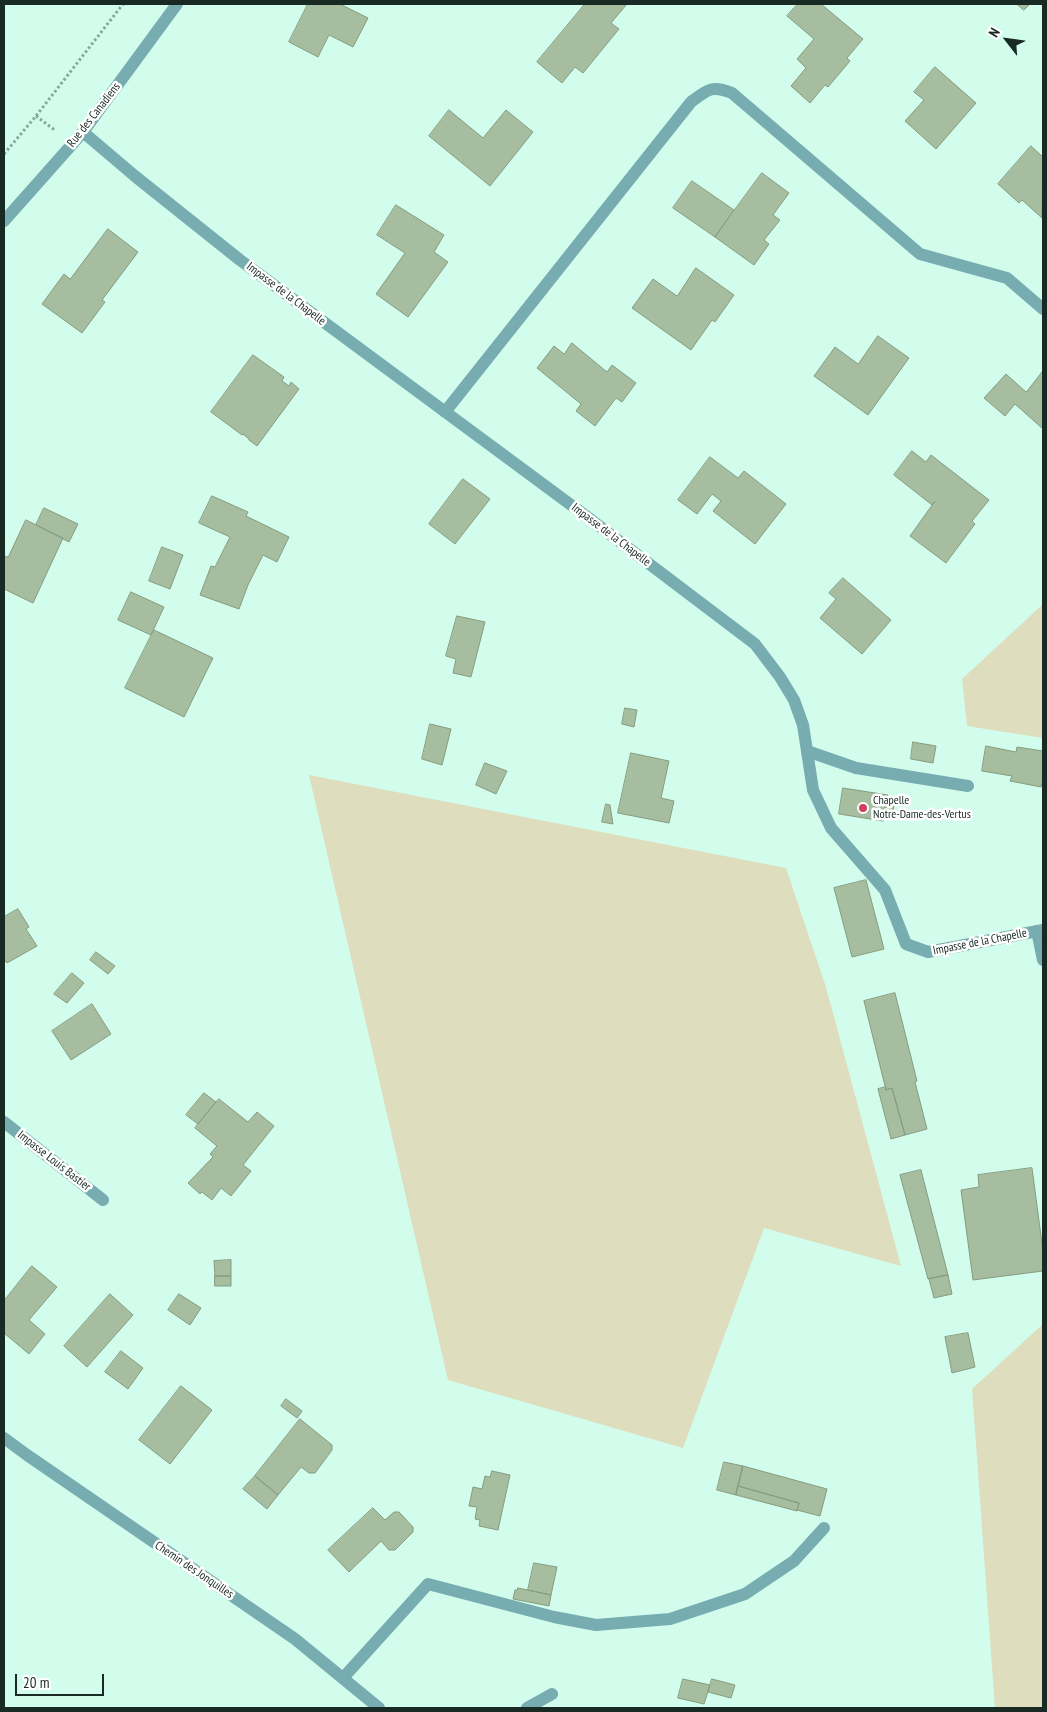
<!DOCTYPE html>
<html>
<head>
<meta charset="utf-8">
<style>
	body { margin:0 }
	#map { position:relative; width:1047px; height:1712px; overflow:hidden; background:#d2fded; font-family:"PT Sans Narrow",sans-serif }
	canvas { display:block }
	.frame { position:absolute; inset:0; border:5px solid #192924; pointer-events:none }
	.north { position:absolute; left:982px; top:15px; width:50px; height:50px; -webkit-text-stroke:4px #fff; paint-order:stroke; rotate:300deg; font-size:14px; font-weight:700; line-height:20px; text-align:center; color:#192924 }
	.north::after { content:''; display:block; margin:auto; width:18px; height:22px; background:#192924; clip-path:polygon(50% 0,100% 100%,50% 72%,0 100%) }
	.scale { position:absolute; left:15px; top:1674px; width:89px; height:22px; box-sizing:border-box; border:2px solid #192924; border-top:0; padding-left:6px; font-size:15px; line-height:18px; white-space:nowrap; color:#192924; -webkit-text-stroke:4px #fff; paint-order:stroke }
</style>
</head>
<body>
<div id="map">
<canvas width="1047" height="1712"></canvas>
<div class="frame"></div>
<div class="north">N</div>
<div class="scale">20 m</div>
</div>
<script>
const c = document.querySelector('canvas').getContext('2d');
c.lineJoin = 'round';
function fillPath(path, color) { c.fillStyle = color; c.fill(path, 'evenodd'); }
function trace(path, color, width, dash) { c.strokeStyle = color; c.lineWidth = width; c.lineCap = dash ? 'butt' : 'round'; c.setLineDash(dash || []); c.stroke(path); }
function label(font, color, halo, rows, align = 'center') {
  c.font = font + ' "PT Sans Narrow",sans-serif'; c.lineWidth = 5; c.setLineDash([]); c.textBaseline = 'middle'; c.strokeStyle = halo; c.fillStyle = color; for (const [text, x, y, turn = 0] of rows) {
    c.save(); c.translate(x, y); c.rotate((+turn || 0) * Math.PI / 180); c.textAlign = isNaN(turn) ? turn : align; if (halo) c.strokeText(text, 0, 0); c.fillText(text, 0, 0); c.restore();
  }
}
const green = new Path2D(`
	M 1043,604 L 1043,738 L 967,726 L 962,679 Z
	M 309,775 L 786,868 L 826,987 L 901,1266 L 764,1228 L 683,1448 L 448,1380 Z
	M 1043,1324 L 1043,1708 L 995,1708 L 972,1389 Z`);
const building = new Path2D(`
	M 308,4 L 340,4 L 368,18 L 353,47 L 329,35 L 318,57 L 289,42 Z
	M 585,4 L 627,4 L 611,23 L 619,29 L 583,73 L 575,67 L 562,83 L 537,62 Z
	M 798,4 L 821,4 L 863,39 L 847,58 L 850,61 L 828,87 L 825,85 L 810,103 L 791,86 L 806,68 L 797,59 L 814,39 L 787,16 Z
	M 1017,4 L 1030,4 L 1024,10 Z
	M 935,67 L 976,103 L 936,149 L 905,121 L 924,100 L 914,92 Z
	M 449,110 L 483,138 L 506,110 L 533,132 L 490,186 L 429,136 Z
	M 1031,146 L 1043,157 L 1042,218 L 1022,200 L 1019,203 L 998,184 Z
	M 762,173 L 789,193 L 773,215 L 780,220 L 764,240 L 769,244 L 754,265 L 715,237 Z
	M 692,181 L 734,210 L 715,237 L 673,208 Z
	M 396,205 L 444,235 L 434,252 L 448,262 L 408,317 L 376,294 L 405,253 L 377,235 Z
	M 108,229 L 138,252 L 102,300 L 105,302 L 82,333 L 42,304 L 64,274 L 70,279 Z
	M 696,268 L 734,295 L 715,322 L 712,320 L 691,350 L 632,308 L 653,279 L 677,296 Z
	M 878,336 L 909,358 L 868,415 L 814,376 L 835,347 L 858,364 Z
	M 572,343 L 607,372 L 612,365 L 636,383 L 622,402 L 616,398 L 595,426 L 576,411 L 581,404 L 537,368 L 554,346 L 564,354 Z
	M 253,355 L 284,377 L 282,381 L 289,386 L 291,382 L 299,389 L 257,446 L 249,440 L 249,439 L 243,434 L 242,435 L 211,412 Z
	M 1043,371 L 1043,429 L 1015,404 L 1005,416 L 984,398 L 1006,374 L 1026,392 Z
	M 912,451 L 926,462 L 931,455 L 989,500 L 972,521 L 975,524 L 946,563 L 910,536 L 935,501 L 932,505 L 894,475 Z
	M 710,457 L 738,478 L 744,471 L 786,504 L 755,544 L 713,511 L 721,501 L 712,494 L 697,514 L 678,500 Z
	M 463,479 L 490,499 L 455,544 L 429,524 Z
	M 212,496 L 248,512 L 246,516 L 289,537 L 277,562 L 263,555 L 248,585 L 239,609 L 200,595 L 211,566 L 215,567 L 230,537 L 199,523 Z
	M 44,508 L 78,524 L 69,542 L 36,525 Z
	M 26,520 L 63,538 L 33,603 L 4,589 L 4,556 L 8,557 Z
	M 162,547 L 183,555 L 170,589 L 149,581 Z
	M 843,578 L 891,620 L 862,654 L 820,618 L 836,599 L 829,593 Z
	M 131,592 L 164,607 L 151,635 L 118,620 Z
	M 457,616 L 485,622 L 471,677 L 453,673 L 456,659 L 446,656 Z
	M 154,630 L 213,658 L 184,717 L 125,688 Z
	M 625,708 L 637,710 L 634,727 L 622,724 Z
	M 430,724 L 451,729 L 442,765 L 422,759 Z
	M 913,742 L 936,746 L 933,763 L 911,759 Z
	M 986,746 L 1016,752 L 1017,747 L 1043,751 L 1043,784 L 1042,783 L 1041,787 L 1010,781 L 1012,776 L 982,771 Z
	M 631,753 L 669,761 L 661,798 L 674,801 L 669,823 L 618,813 Z
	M 485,763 L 507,771 L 496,794 L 476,785 Z
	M 843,788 L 888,795 L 883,821 L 839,814 Z
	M 886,802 L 894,803 L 893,815 L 885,814 Z
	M 606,804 L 610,805 L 613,824 L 602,822 Z
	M 866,880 L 884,949 L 852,957 L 834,888 Z
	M 18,909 L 29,927 L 26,929 L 37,946 L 7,963 L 6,961 L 4,962 L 4,917 Z
	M 96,952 L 115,966 L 108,974 L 90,960 Z
	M 72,973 L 84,983 L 67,1003 L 54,994 Z
	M 895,993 L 917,1081 L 915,1082 L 927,1129 L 905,1135 L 892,1088 L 886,1090 L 864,1001 Z
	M 92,1004 L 111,1034 L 71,1060 L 52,1031 Z
	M 886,1087 L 886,1090 L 892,1088 L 905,1135 L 891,1139 L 878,1089 Z
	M 204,1093 L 216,1102 L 198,1124 L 186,1115 Z
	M 219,1099 L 248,1122 L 257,1112 L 274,1126 L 243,1165 L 251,1171 L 231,1196 L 221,1188 L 212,1200 L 202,1192 L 200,1194 L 188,1183 L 213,1157 L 210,1154 L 217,1146 L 195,1128 Z
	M 1032,1168 L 1043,1251 L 1043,1271 L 973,1280 L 961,1190 L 979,1187 L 978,1175 Z
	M 921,1170 L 948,1275 L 928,1279 L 900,1175 Z
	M 231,1260 L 231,1276 L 215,1276 L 214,1261 Z
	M 32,1266 L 57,1287 L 29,1320 L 45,1334 L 29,1354 L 4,1333 L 4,1301 Z
	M 948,1275 L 952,1294 L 934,1298 L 929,1279 Z
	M 215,1276 L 231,1276 L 231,1286 L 215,1286 Z
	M 110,1294 L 133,1315 L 87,1367 L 64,1346 Z
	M 179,1294 L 201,1308 L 190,1325 L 168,1310 Z
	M 968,1333 L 975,1367 L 952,1373 L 945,1337 Z
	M 121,1351 L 143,1368 L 128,1389 L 105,1372 Z
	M 181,1386 L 212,1410 L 170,1464 L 139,1440 Z
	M 286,1399 L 302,1411 L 297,1418 L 281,1406 Z
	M 300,1419 L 332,1445 L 332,1450 L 315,1473 L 309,1473 L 301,1467 L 278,1495 L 255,1476 Z
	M 724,1462 L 743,1466 L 736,1495 L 717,1490 Z
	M 743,1466 L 827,1489 L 820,1516 L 797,1510 L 799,1503 L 738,1486 Z
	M 492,1471 L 510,1475 L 498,1530 L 479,1526 L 480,1520 L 475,1519 L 477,1507 L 469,1506 L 473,1487 L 482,1489 L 485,1476 L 490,1477 Z
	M 255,1476 L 278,1495 L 267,1509 L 243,1489 Z
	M 738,1486 L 799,1503 L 797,1511 L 736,1495 Z
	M 373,1508 L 385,1520 L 394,1512 L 399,1512 L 413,1527 L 413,1532 L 395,1550 L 389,1550 L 381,1541 L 349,1572 L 328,1550 Z
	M 534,1563 L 557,1567 L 551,1595 L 528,1590 Z
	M 518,1588 L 551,1595 L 549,1606 L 513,1599 L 515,1590 L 517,1590 Z
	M 683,1679 L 710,1685 L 704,1704 L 678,1698 Z
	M 712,1679 L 735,1685 L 731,1698 L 708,1692 Z`);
const path = new Path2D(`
	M 36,116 L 56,131
	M 4,154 L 36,116 L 123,4`);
const lane = new Path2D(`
	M 807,751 L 856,768 L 968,786
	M 1037,931 L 1043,960
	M 4,1122 L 103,1200
	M 343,1678 L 428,1584 L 554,1617 L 596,1625 L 670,1619 L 745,1594 L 794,1561 L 824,1528
	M 527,1708 L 552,1694`);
const street = new Path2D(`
	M 83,132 L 136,177 L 240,260 L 590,519 L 755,644 L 780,677 L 794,700 L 803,725 L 813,790 L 831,828 L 885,890 L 906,944 L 928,952 L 1043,930
	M 4,221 L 83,132 L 177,4
	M 445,412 L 691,102 C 708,89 712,85 732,93 L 920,254 L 1007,278 L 1043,309
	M 4,1438 L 27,1455 L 295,1639 L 379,1708`);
const markers = [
	[863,808,5,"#cd3e60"]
];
const streetNames = [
	["Rue des Canadiens",94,115,-52],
	["Impasse de la Chapelle",286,294,37],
	["Impasse de la Chapelle",611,535,37],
	["Impasse de la Chapelle",980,942,-11],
	["Impasse Louis Bastier",54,1161,38],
	["Chemin des Jonquilles",194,1570,34]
];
const poiNames = [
	["Chapelle",873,801],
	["Notre-Dame-des-Vertus",873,815]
];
fillPath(green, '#deddbe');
fillPath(building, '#a6bd9f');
trace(building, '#859c7f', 1);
trace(path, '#87a79b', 3, [2.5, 2.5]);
trace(lane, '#77acb0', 12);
trace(street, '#77acb0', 12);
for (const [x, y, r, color] of markers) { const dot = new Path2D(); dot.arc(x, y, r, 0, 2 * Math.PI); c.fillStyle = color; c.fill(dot); trace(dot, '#fff', 2); }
label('12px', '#192924', '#fff', streetNames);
label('12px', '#192924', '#fff', poiNames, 'left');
</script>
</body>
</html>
